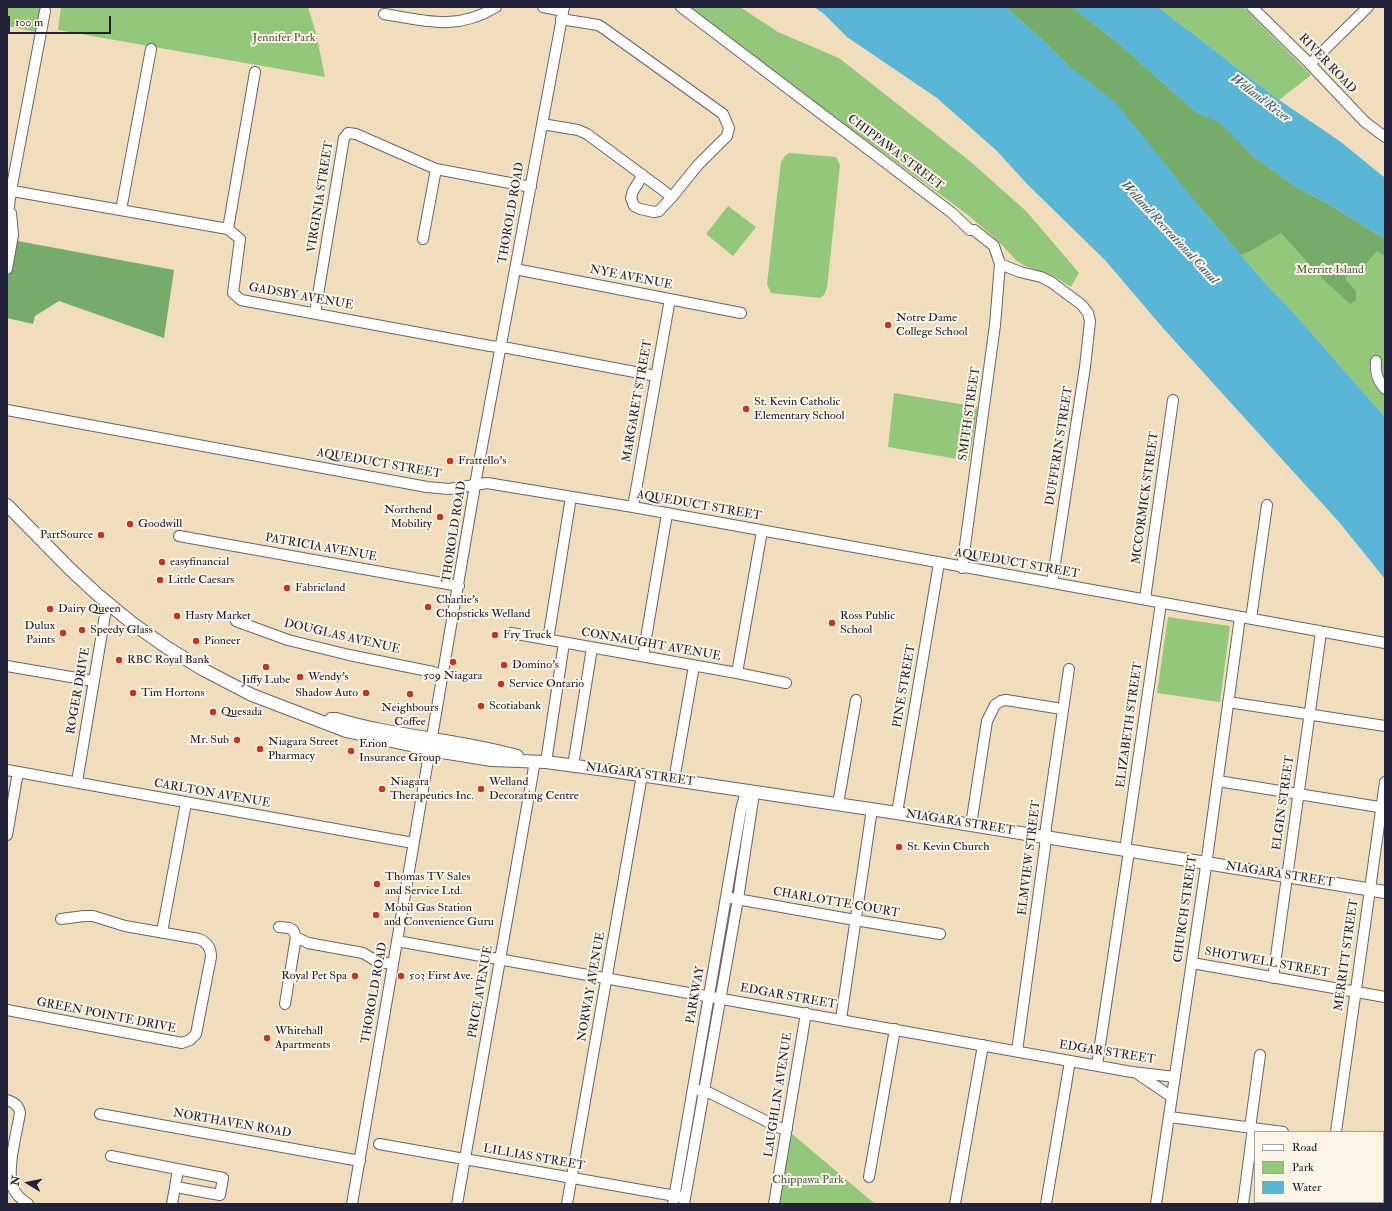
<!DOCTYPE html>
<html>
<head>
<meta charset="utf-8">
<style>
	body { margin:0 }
	#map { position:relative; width:1392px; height:1211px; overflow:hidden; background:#f0ddbb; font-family:"IM FELL Double Pica",serif }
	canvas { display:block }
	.frame { position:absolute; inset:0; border:8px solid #22223b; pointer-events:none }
	.legend { position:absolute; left:1254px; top:1131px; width:130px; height:72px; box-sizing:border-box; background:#fcf5e5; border:1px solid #a5a1a1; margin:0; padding:5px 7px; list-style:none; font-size:12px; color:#22223b }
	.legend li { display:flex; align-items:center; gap:8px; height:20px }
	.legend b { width:20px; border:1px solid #a5a1a1 }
	.north { position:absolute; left:8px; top:1163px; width:40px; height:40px; -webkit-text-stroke:3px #fcf5e5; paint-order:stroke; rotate:280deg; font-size:11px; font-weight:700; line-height:16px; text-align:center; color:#22223b }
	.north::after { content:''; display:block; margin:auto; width:14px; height:18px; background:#22223b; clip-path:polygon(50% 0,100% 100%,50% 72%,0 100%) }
	.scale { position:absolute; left:8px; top:16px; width:103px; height:18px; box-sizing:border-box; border:2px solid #22223b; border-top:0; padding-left:5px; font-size:12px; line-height:14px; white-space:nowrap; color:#22223b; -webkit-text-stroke:3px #fcf5e5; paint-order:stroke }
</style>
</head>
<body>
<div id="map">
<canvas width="1392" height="1211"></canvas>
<div class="frame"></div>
<ul class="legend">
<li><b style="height:5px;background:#fff"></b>Road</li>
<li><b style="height:11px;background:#93c87a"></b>Park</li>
<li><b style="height:11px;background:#59b6d7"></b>Water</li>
</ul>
<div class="north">N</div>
<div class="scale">100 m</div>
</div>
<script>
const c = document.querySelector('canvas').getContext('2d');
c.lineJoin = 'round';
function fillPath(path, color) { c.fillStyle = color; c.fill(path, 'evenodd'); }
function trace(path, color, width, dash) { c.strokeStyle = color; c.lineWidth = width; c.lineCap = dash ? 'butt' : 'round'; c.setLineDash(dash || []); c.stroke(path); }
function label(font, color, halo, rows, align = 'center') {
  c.font = font + ' "IM FELL Double Pica",serif'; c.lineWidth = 4; c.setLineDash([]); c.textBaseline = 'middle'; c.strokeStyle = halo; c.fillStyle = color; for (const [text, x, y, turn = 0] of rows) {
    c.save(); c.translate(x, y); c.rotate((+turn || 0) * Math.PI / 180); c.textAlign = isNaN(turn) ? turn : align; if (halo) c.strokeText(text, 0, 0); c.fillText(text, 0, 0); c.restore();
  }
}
const green = new Path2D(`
	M 7,7 L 41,7 L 36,32 L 7,26 Z
	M 61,7 L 308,7 L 316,33 L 325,77 L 58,30 Z
	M 681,7 L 740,7 L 778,32 L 839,58 L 971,162 L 1027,212 L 1079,273 L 1071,287 L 1055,277 L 1023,265 L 1016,260 L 1001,244 L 968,215 L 810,99 Z
	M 1005,7 L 1072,7 L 1118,43 L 1197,113 L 1219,121 L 1253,156 L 1296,187 L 1385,239 L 1385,417 L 1292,311 L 1266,284 L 1203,211 L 1069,66 L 1043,40 Z
	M 1158,7 L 1243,7 L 1311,75 L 1279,100 Z
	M 789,153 L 836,157 L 840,165 L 827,288 L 824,295 L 820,298 L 771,293 L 767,284 L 781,162 L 785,156 Z
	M 728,206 L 756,227 L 733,256 L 706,234 Z
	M 894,393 L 978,407 L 969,461 L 888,447 Z
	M 1168,617 L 1230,626 L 1220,702 L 1157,693 Z
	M 791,1133 L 875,1204 L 779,1204 Z`);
const forest = new Path2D(`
	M 1005,7 L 1072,7 L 1118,43 L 1197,113 L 1219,121 L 1253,156 L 1296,187 L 1327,203 L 1385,239 L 1385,256 L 1377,251 L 1363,267 L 1344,270 L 1346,280 L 1356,291 L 1356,301 L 1350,304 L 1322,278 L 1281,233 L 1252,250 L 1241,255 L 1203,211 L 1069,66 L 1043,40 Z
	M 7,239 L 174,270 L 164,338 L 59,301 L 35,316 L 33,324 L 7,318 Z`);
const water = new Path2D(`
	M 814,7 L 1005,7 L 1043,40 L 1069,66 L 1116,103 L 1203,211 L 1266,284 L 1292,311 L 1385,417 L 1385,579 L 1339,522 L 1163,328 L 1105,260 L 1028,185 L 997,151 L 937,98 L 847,37 L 824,14 Z
	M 1072,7 L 1158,7 L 1279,100 L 1341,142 L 1385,178 L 1385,239 L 1327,203 L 1296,187 L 1253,156 L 1219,122 L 1197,113 L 1118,43 Z`);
const minor = new Path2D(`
	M 543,7 L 563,11
	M 681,7 L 952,213 L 970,230 L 974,230 L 994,246 L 1000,264 L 995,325 L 962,568
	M 1252,7 L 1310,64 L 1365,122 L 1385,137
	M 384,14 C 426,21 457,31 496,7
	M 561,19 L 598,25 L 603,28 L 723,114 L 729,128 L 727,136 L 698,165 L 672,197 L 659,211 L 654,212 L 640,209 L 634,206 L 633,203 L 631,198 L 633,191 L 643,175
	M 1310,64 L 1368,7
	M 542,124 L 578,130 L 587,134 L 672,197
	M 7,190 L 228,229 L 240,239 L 233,293 L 241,300 L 490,346 L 508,348 L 656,376
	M 121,210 L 151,49
	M 7,221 L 11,191 L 45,11
	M 228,229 L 255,72
	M 423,239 L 436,169
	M 1000,264 L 1020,272 L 1041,277 L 1051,282 L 1082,305 L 1088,313 L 1090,321 L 1085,367 L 1052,583
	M 7,269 L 13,235 L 11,213
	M 515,269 L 741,313
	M 315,313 L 344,138 L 348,133 L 356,134 L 436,169 L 531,187
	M 1376,361 C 1375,372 1377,380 1385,389
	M 7,410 L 427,487 L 449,489 L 487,483 L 633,507 L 1385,643
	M 633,507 L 670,299
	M 179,536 L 459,586
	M 1145,599 L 1173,400
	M 1251,619 L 1267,505
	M 236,621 L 288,640 L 349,655 L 433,672 L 443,676
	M 511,633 L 737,673 L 786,683
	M 548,640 L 571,497
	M 643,656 L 667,514
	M 7,666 L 94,681
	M 737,673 L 762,531
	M 1228,702 L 1385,726
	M 546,762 L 564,643
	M 573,766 L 592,648
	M 7,770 L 413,843
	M 674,780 L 694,666
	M 1218,781 L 1385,808
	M 77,782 L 107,603
	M 838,804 L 856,700
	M 897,813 L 939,563
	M 971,825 L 987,721 L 995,705 L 1001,701 L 1006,700 L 1062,709
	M 7,835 L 18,772
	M 1125,850 L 1161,603
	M 731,898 L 855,920 L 940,934
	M 279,927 L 289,928 L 293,930 L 296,937 L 308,943 L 363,953 L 378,962 L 393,964
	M 162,932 L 186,803
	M 397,941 L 1070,1061 L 1132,1072 L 1175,1077
	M 1192,963 L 1385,997
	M 1273,978 L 1321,632
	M 285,1004 L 296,937
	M 7,1010 L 182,1043 L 190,1040 L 196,1034 L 211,957 C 211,948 207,942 199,939 L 125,926 L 93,916 L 84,916 L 61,919
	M 841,1019 L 872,809
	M 1017,1051 L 1045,847 L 1046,827 L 1069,669
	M 1097,1065 L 1129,851
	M 1138,1074 L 1172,1097
	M 699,1090 L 710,1093 L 780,1128 L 787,1129
	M 7,1100 C 14,1102 19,1106 20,1113 C 17,1132 6,1171 13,1188 C 16,1195 22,1200 28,1204
	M 100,1114 L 360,1161
	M 1170,1117 L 1283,1132
	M 1250,1128 L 1260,1055
	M 1336,1132 L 1385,782
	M 1383,1139 L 1385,1140
	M 379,1144 L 681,1197
	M 111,1156 L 223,1178 L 220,1195 L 176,1187
	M 869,1177 L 895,1029
	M 172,1204 L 178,1170
	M 352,1204 L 478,468 L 564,7
	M 457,1204 L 535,761
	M 567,1204 L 642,775
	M 673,1204 L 741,810 L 746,791
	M 684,1204 L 738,899 L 754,793
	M 774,1204 L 806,1013
	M 955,1204 L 983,1045
	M 1046,1204 L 1070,1061
	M 1156,1204 L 1205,873 L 1240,617
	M 1243,1204 L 1253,1128
	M 1327,1204 L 1327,1202`);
const major = new Path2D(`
	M 7,505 L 70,569 L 98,595 L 132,623 L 166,647 L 204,670 L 252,695 L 346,731 L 442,752 L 492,760 L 546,762 L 613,771 L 897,813 L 1385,892
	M 331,719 L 336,719 C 395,737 458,739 517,756`);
const markers = [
	[888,325,4,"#c8321e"],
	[746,409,4,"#c8321e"],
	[450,461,4,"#c8321e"],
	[440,517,4,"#c8321e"],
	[130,524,4,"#c8321e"],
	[101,535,4,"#c8321e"],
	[162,562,4,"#c8321e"],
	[160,580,4,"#c8321e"],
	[287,588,4,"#c8321e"],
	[428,607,4,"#c8321e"],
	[50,609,4,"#c8321e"],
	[177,616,4,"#c8321e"],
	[832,623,4,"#c8321e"],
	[82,630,4,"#c8321e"],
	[63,633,4,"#c8321e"],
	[495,635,4,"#c8321e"],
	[196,641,4,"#c8321e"],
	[119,660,4,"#c8321e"],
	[453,662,4,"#c8321e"],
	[504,665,4,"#c8321e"],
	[266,667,4,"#c8321e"],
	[300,677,4,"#c8321e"],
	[501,684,4,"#c8321e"],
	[133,693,4,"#c8321e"],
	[366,693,4,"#c8321e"],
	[410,694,4,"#c8321e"],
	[481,706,4,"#c8321e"],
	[213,712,4,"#c8321e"],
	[237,740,4,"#c8321e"],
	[260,749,4,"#c8321e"],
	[351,751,4,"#c8321e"],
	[382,789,4,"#c8321e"],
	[481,789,4,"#c8321e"],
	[899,847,4,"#c8321e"],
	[377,884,4,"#c8321e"],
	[376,915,4,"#c8321e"],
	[355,976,4,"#c8321e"],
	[401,976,4,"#c8321e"],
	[267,1038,4,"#c8321e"]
];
const parkNames = [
	["Jennifer Park",284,38],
	["Merritt Island",1330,270],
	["Chippawa Park",808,1180]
];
const streetNames = [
	["RIVER ROAD",1327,64,46],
	["CHIPPAWA STREET",895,153,37],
	["VIRGINIA STREET",321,197,-81],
	["THOROLD ROAD",512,213,-80],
	["NYE AVENUE",631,278,11],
	["GADSBY AVENUE",301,297,10],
	["MARGARET STREET",638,401,-80],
	["SMITH STREET",970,414,-82],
	["DUFFERIN STREET",1060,446,-81],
	["AQUEDUCT STREET",379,464,10],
	["MCCORMICK STREET",1146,498,-82],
	["AQUEDUCT STREET",699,506,10],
	["THOROLD ROAD",455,532,-81],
	["PATRICIA AVENUE",321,548,10],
	["AQUEDUCT STREET",1017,564,10],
	["DOUGLAS AVENUE",342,637,13],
	["CONNAUGHT AVENUE",651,645,10],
	["PINE STREET",905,686,-80],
	["ROGER DRIVE",79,691,-80],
	["ELIZABETH STREET",1130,725,-82],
	["NIAGARA STREET",640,775,8],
	["CARLTON AVENUE",212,794,10],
	["ELGIN STREET",1284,803,-82],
	["NIAGARA STREET",960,823,9],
	["ELMVIEW STREET",1030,858,-83],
	["NIAGARA STREET",1280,875,9],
	["CHARLOTTE COURT",836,903,10],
	["CHURCH STREET",1186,909,-82],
	["MERRITT STREET",1347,955,-82],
	["SHOTWELL STREET",1267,963,10],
	["NORWAY AVENUE",592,987,-80],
	["PRICE AVENUE",481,992,-80],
	["THOROLD ROAD",375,993,-80],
	["PARKWAY",696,995,-80],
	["EDGAR STREET",788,997,10],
	["GREEN POINTE DRIVE",106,1016,11],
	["EDGAR STREET",1107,1053,9],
	["LAUGHLIN AVENUE",779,1095,-81],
	["NORTHAVEN ROAD",232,1124,10],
	["LILLIAS STREET",534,1158,10]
];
const poiNames = [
	["Notre Dame",896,318],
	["College School",896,332],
	["St. Kevin Catholic",754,402],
	["Elementary School",754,416],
	["Frattello's",458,461],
	["Northend",432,510,"right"],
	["Mobility",432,524,"right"],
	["Goodwill",138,524],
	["PartSource",93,535,"right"],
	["easyfinancial",170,562],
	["Little Caesars",168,580],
	["Fabricland",295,588],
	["Charlie's",436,600],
	["Chopsticks Welland",436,614],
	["Dairy Queen",58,609],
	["Hasty Market",185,616],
	["Ross Public",840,616],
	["School",840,630],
	["Dulux",55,626,"right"],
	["Paints",55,640,"right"],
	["Speedy Glass",90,630],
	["Fry Truck",503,635],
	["Pioneer",204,641],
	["RBC Royal Bank",127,660],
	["Domino's",512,665],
	["509 Niagara",453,676,"center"],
	["Wendy's",308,677],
	["Jiffy Lube",266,680,"center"],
	["Service Ontario",509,684],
	["Tim Hortons",141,693],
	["Shadow Auto",358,693,"right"],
	["Scotiabank",489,706],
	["Neighbours",410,708,"center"],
	["Coffee",410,722,"center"],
	["Quesada",221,712],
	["Mr. Sub",229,740,"right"],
	["Niagara Street",268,742],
	["Pharmacy",268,756],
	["Erion",359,744],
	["Insurance Group",359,758],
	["Niagara",390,782],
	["Therapeutics Inc.",390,796],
	["Welland",489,782],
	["Decorating Centre",489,796],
	["St. Kevin Church",907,847],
	["Thomas TV Sales",385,877],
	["and Service Ltd.",385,891],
	["Mobil Gas Station",384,908],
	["and Convenience Guru",384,922],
	["Royal Pet Spa",347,976,"right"],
	["503 First Ave.",409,976],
	["Whitehall",275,1031],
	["Apartments",275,1045]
];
const waterNames = [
	["Welland River",1260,99,37],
	["Welland Recreational Canal",1169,233,47]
];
fillPath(green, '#93c87a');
fillPath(forest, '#76ac6a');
fillPath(water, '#59b6d7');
trace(minor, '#6a6368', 12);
trace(major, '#6a6368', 14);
trace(minor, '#fff', 10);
trace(major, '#fff', 12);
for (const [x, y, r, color] of markers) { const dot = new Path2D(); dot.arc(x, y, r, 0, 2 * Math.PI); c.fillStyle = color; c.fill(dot); trace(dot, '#fcf5e5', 1.5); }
label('12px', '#4a5c51', '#fcf5e5', parkNames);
label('12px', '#22223b', '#fcf5e5', streetNames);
label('12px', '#22223b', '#fcf5e5', poiNames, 'left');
label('italic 13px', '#355672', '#fcf5e5', waterNames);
</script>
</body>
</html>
